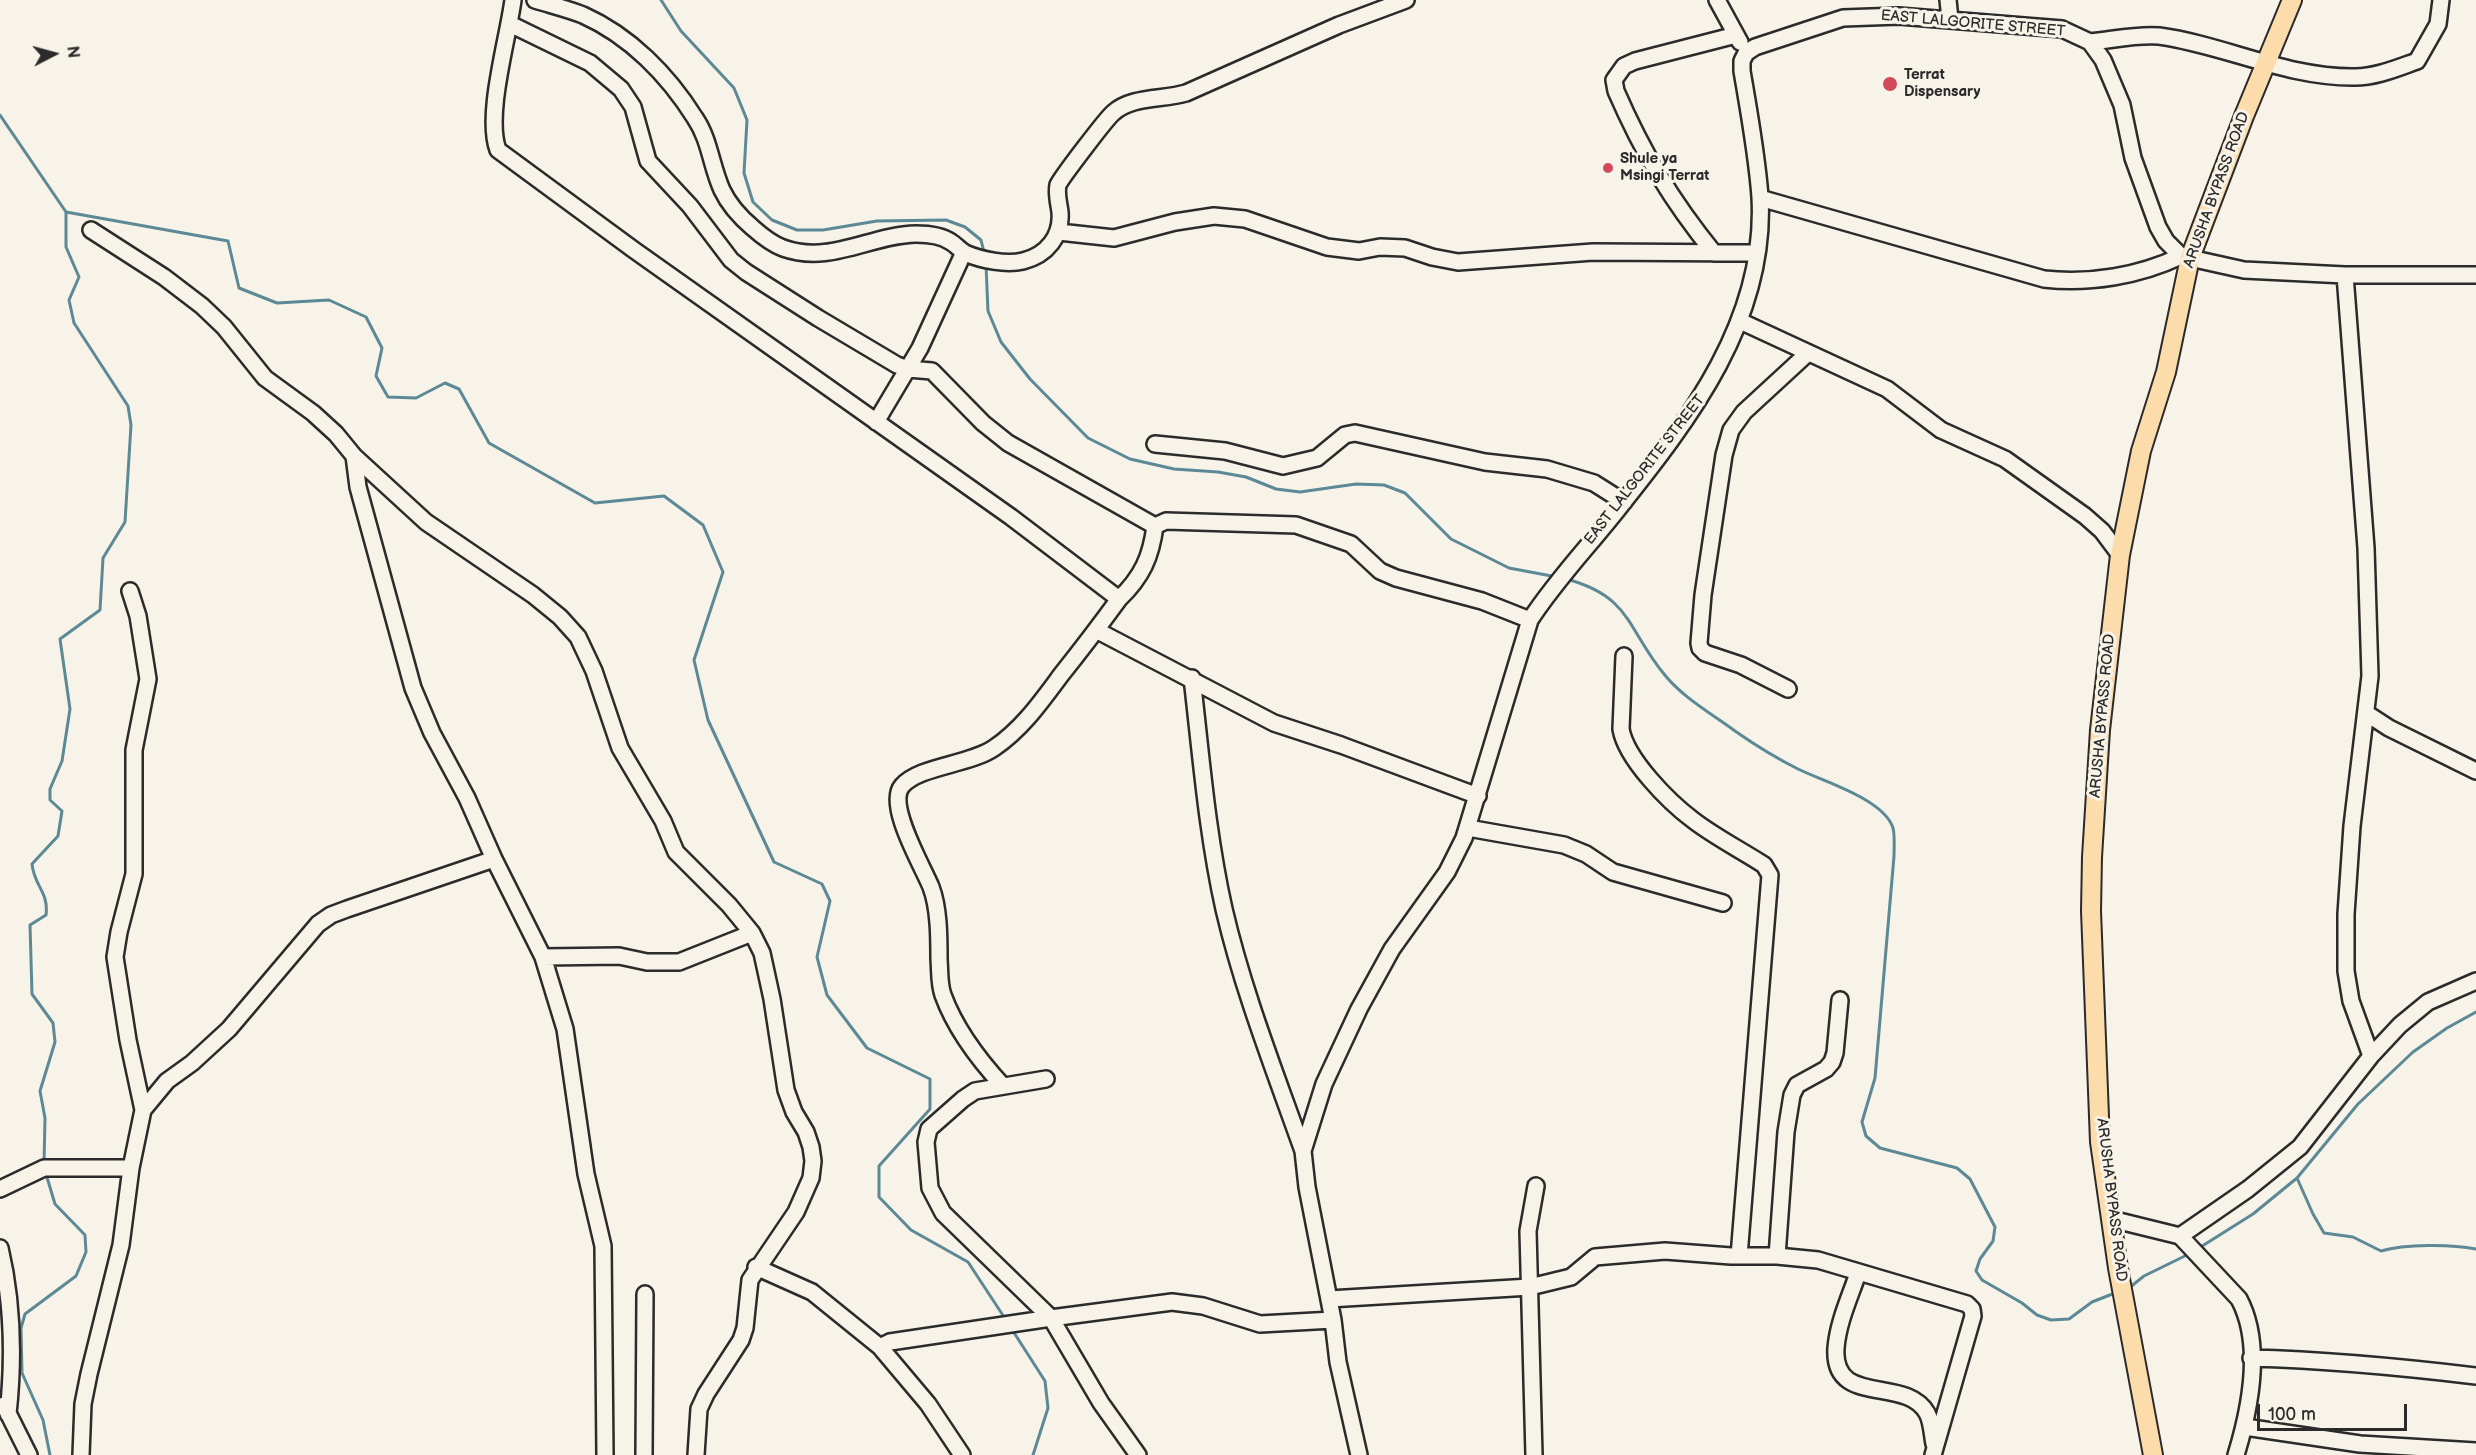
<!DOCTYPE html>
<html>
<head>
<meta charset="utf-8">
<style>
	body { margin:0 }
	#map { position:relative; width:2476px; height:1455px; overflow:hidden; background:#f7f3e8; font-family:"Balsamiq Sans",sans-serif }
	canvas { display:block }
	.north { position:absolute; left:24px; top:24px; width:60px; height:60px; -webkit-text-stroke:4px #f7f3e8; paint-order:stroke; rotate:84deg; font-size:16px; font-weight:700; line-height:24px; text-align:center; color:#2b2b2b }
	.north::after { content:''; display:block; margin:auto; width:21px; height:27px; background:#2b2b2b; clip-path:polygon(50% 0,100% 100%,50% 72%,0 100%) }
	.scale { position:absolute; left:2257px; top:1404px; width:150px; height:27px; box-sizing:border-box; border:3px solid #2b2b2b; border-top:0; padding-left:8px; font-size:18px; line-height:21px; white-space:nowrap; color:#2b2b2b; -webkit-text-stroke:4px #f7f3e8; paint-order:stroke }
</style>
</head>
<body>
<div id="map">
<canvas width="2476" height="1455"></canvas>
<div class="north">N</div>
<div class="scale">100 m</div>
</div>
<script>
const c = document.querySelector('canvas').getContext('2d');
c.lineJoin = 'round';
function trace(path, color, width, dash) { c.strokeStyle = color; c.lineWidth = width; c.lineCap = dash ? 'butt' : 'round'; c.setLineDash(dash || []); c.stroke(path); }
function label(font, color, halo, rows, align = 'center') {
  c.font = font + ' "Balsamiq Sans",sans-serif'; c.lineWidth = 6; c.setLineDash([]); c.textBaseline = 'middle'; c.strokeStyle = halo; c.fillStyle = color; for (const [text, x, y, turn = 0] of rows) {
    c.save(); c.translate(x, y); c.rotate((+turn || 0) * Math.PI / 180); c.textAlign = isNaN(turn) ? turn : align; if (halo) c.strokeText(text, 0, 0); c.fillText(text, 0, 0); c.restore();
  }
}
const stream = new Path2D(`
	M 661,0 L 681,31 L 734,88 L 747,120 L 744,173 L 753,202 L 772,220 L 797,230 L 823,230 L 877,221 L 946,220 L 965,227 L 981,240 L 984,252
	M 0,115 L 66,212 L 228,241 L 239,288 L 277,303 L 329,300 L 366,317 L 382,348 L 376,376 L 388,397 L 416,398 L 445,383 L 459,389 L 489,443 L 595,503 L 664,496 L 703,525 L 723,572 L 694,660 L 708,720 L 774,862 L 822,884 L 830,901 L 817,957 L 827,995 L 867,1048 L 930,1079 L 930,1109 L 879,1166 L 879,1197 L 911,1230 L 968,1262 L 1006,1320
	M 986,265 L 988,311 L 1001,342 L 1030,379 L 1088,438 L 1130,459 L 1174,469 L 1218,472 L 1246,477 L 1276,489 L 1300,492 L 1356,484 L 1384,485 L 1405,493 L 1451,539 L 1509,568 L 1557,577
	M 1566,579 C 1631,596 1627,629 1664,674 C 1682,697 1712,714 1735,731 C 1755,745 1776,758 1798,769 C 1822,781 1884,799 1893,828 C 1895,836 1894,847 1894,856 L 1875,1078 L 1862,1122 L 1866,1136 L 1880,1148 L 1957,1168 L 1970,1179 L 1995,1227 L 1993,1241 L 1980,1259 L 1976,1271 L 1982,1280 L 2022,1303 L 2037,1315 L 2051,1320 L 2069,1319 L 2092,1302 L 2115,1293
	M 44,1164 L 45,1118 L 40,1091 L 55,1042 L 53,1023 L 32,994 L 30,925 L 46,915 C 49,892 34,886 32,864 L 58,836 L 62,811 L 50,800 L 50,789 L 62,761 L 70,709 L 60,639 L 100,610 L 103,558 L 125,522 L 131,425 L 128,406 L 74,323 L 69,300 L 79,277 L 66,247 L 66,212
	M 46,1174 L 55,1204 L 85,1235 L 86,1252 L 76,1276 L 25,1314 L 21,1328 L 22,1373 L 43,1420 L 50,1455
	M 2297,1178 L 2313,1214 L 2324,1233 L 2353,1237 L 2381,1251 C 2405,1244 2451,1244 2476,1249
	M 2199,1248 L 2253,1214 L 2297,1178 L 2358,1104 L 2413,1052 L 2447,1028 L 2476,1012
	M 2129,1288 L 2144,1276 L 2191,1253
	M 1011,1328 L 1045,1381 L 1048,1408 L 1033,1455`);
const minor = new Path2D(`
	M 513,0 C 508,39 485,115 498,150 L 634,250 L 1011,517 L 1119,599
	M 535,0 C 551,5 568,9 583,15 C 630,36 668,75 695,118 C 710,140 711,166 722,190 C 729,205 740,217 753,228 C 762,236 772,244 783,248 C 830,265 870,235 916,234 C 928,234 941,235 951,242 C 956,245 960,250 965,253 C 981,260 1006,265 1023,261 C 1047,255 1062,236 1060,212 C 1059,204 1056,193 1058,185 C 1061,178 1106,119 1113,113 C 1131,96 1163,100 1186,93 L 1339,25 L 1406,0
	M 1717,0 L 1740,42
	M 1948,0 L 1950,19
	M 510,24 L 590,63 L 621,89 L 633,107 L 648,161 L 690,206 L 731,260 L 746,272 L 818,318 L 897,365 L 908,369 L 932,371 L 983,423 L 1008,443 L 1155,526
	M 2090,42 C 2112,40 2137,34 2159,36 C 2225,45 2287,78 2355,77 C 2376,77 2397,68 2417,61 L 2438,24 L 2441,0
	M 1760,198 L 2044,279 C 2090,284 2139,276 2181,256
	M 91,230 L 164,277 L 202,306 L 224,327 L 265,378 L 313,413 L 336,434 L 354,456 L 426,522 L 533,595 L 560,617 L 578,637 L 594,671 L 620,748 L 663,821 L 676,852 L 729,905 L 752,933 L 762,953 L 772,999 L 786,1090 L 794,1112 L 806,1132 L 811,1147 L 813,1161 L 811,1178 L 796,1212 L 750,1280 L 745,1328 L 741,1340 L 706,1394 L 699,1409 L 696,1455
	M 1059,232 L 1114,238 L 1175,222 L 1214,216 L 1245,219 L 1327,247 L 1359,251 L 1380,247 L 1405,248 L 1432,257 L 1458,262 L 1593,252 L 1756,253
	M 1714,253 C 1671,200 1643,153 1616,91 L 1614,80 L 1624,66 L 1635,61 L 1736,35
	M 2345,275 L 2366,548 L 2370,676 L 2352,826 L 2346,914 L 2346,971 L 2351,1001 L 2371,1056
	M 1740,321 L 1887,389 L 1941,430 L 2005,459 L 2085,516 L 2102,531 L 2120,555
	M 876,422 L 920,348 L 964,252
	M 1155,444 L 1225,451 L 1283,466 L 1317,458 L 1345,435 L 1355,433 L 1485,462 L 1547,469 L 1594,483 L 1624,502
	M 354,456 L 358,487 L 413,688 L 432,733 L 467,798 L 494,859 L 543,957 L 565,1029 L 586,1174 L 603,1246 L 605,1455
	M 130,591 L 138,616 L 148,679 L 134,750 L 134,874 L 119,932 L 115,957 L 128,1040 L 143,1110
	M 1096,630 L 1274,723 L 1341,745 L 1478,796
	M 1624,656 L 1621,729 C 1626,759 1669,802 1693,820 C 1715,837 1741,850 1764,865 L 1770,875 L 1739,1256
	M 1192,678 C 1201,755 1207,833 1224,909 C 1243,991 1275,1072 1303,1151
	M 1788,689 L 1741,665 L 1705,653 L 1700,648 L 1699,643 L 1703,595 L 1724,455 L 1731,430 L 1744,412 L 1808,353
	M 2366,713 L 2389,728 L 2476,771
	M 1468,828 L 1564,845 L 1586,854 L 1613,872 L 1723,903
	M 543,957 L 619,956 L 647,962 L 679,962 L 752,933
	M 1046,1079 L 975,1091 L 963,1099 L 929,1129 L 926,1142 L 930,1188 L 943,1213 L 1051,1318 L 1101,1403 L 1138,1455
	M 1003,1086 C 979,1060 955,1028 943,995 C 939,984 940,971 939,959 C 939,937 939,908 931,887 C 923,867 886,805 902,786 C 919,766 969,765 994,748 C 1022,729 1041,702 1061,675 C 1081,650 1100,625 1119,599 C 1142,577 1151,557 1155,526 L 1166,521 L 1296,525 L 1351,544 L 1380,571 L 1396,578 L 1482,601 L 1530,620
	M 0,1189 L 44,1168 L 131,1168
	M 2111,1219 L 2180,1236 L 2248,1189 L 2300,1147 L 2371,1056 L 2400,1025 L 2428,1002 L 2476,981
	M 2180,1236 L 2239,1299 C 2263,1344 2250,1409 2236,1455
	M 0,1248 C 13,1303 14,1358 8,1414
	M 1777,1256 L 1786,1132 L 1792,1095 L 1797,1085 L 1826,1069 L 1832,1062 L 1835,1053 L 1840,1000
	M 756,1267 L 812,1292 L 880,1347 L 928,1404 L 962,1455
	M 1858,1273 C 1850,1297 1838,1322 1836,1348 C 1832,1408 1906,1375 1927,1413 C 1932,1422 1932,1434 1934,1444
	M 1329,1299 L 1530,1287 L 1571,1277 L 1595,1257 L 1665,1251 L 1731,1256 L 1777,1256 L 1818,1260 L 1967,1304 L 1972,1309 L 1973,1316 L 1933,1455
	M 880,1347 L 890,1342 L 1051,1318 L 1172,1302 L 1203,1306 L 1260,1324 L 1333,1320
	M 2251,1358 C 2327,1360 2401,1367 2476,1376
	M 4,1405 L 29,1455
	M 2245,1427 L 2360,1444 L 2476,1451
	M 81,1455 L 83,1404 L 89,1374 L 121,1245 L 131,1168 L 143,1110 L 167,1081 L 192,1063 L 229,1029 L 318,924 L 331,915 L 347,909 L 494,859
	M 644,1455 L 645,1294
	M 1359,1455 L 1338,1362 L 1333,1320 L 1307,1187 L 1303,1151 L 1324,1084 L 1359,1009 L 1392,949 L 1447,872 L 1464,838 L 1530,620 C 1556,580 1588,547 1618,509 C 1690,419 1767,319 1760,197 C 1757,155 1749,112 1742,71 L 1742,61 L 1746,53 L 1755,47 L 1843,18 L 1899,16 L 2062,29 L 2090,42 L 2103,60 L 2122,105 L 2133,158 L 2158,227 L 2166,241 L 2181,256 L 2244,270 L 2345,275 L 2476,275
	M 1534,1455 L 1528,1231 L 1536,1186`);
const major = new Path2D(`
	M 2153,1455 L 2118,1268 L 2100,1142 L 2091,911 L 2092,857 L 2100,730 L 2120,555 L 2141,451 L 2166,372 L 2190,258 L 2244,116 L 2292,0`);
const markers = [
	[1890,84,8,"#d1495b"],
	[1608,168,6,"#d1495b"]
];
const streetNames = [
	["EAST LALGORITE STREET",1973,24,5],
	["ARUSHA BYPASS ROAD",2217,190,-70],
	["EAST LALGORITE STREET",1645,470,-52],
	["ARUSHA BYPASS ROAD",2103,716,-85],
	["ARUSHA BYPASS ROAD",2111,1200,83]
];
const poiNames = [
	["Terrat",1904,75],
	["Dispensary",1904,92],
	["Shule ya",1620,159],
	["Msingi Terrat",1620,176]
];
trace(stream, '#5d8997', 3);
trace(minor, '#2b2b2b', 20);
trace(major, '#2b2b2b', 22);
trace(minor, '#f7f3e8', 15);
trace(major, '#fddcac', 18);
for (const [x, y, r, color] of markers) { const dot = new Path2D(); dot.arc(x, y, r, 0, 2 * Math.PI); c.fillStyle = color; c.fill(dot); trace(dot, '#f7f3e8', 2); }
label('15px', '#2b2b2b', '#f7f3e8', streetNames);
label('bold 15px', '#2b2b2b', '#f7f3e8', poiNames, 'left');
</script>
</body>
</html>
